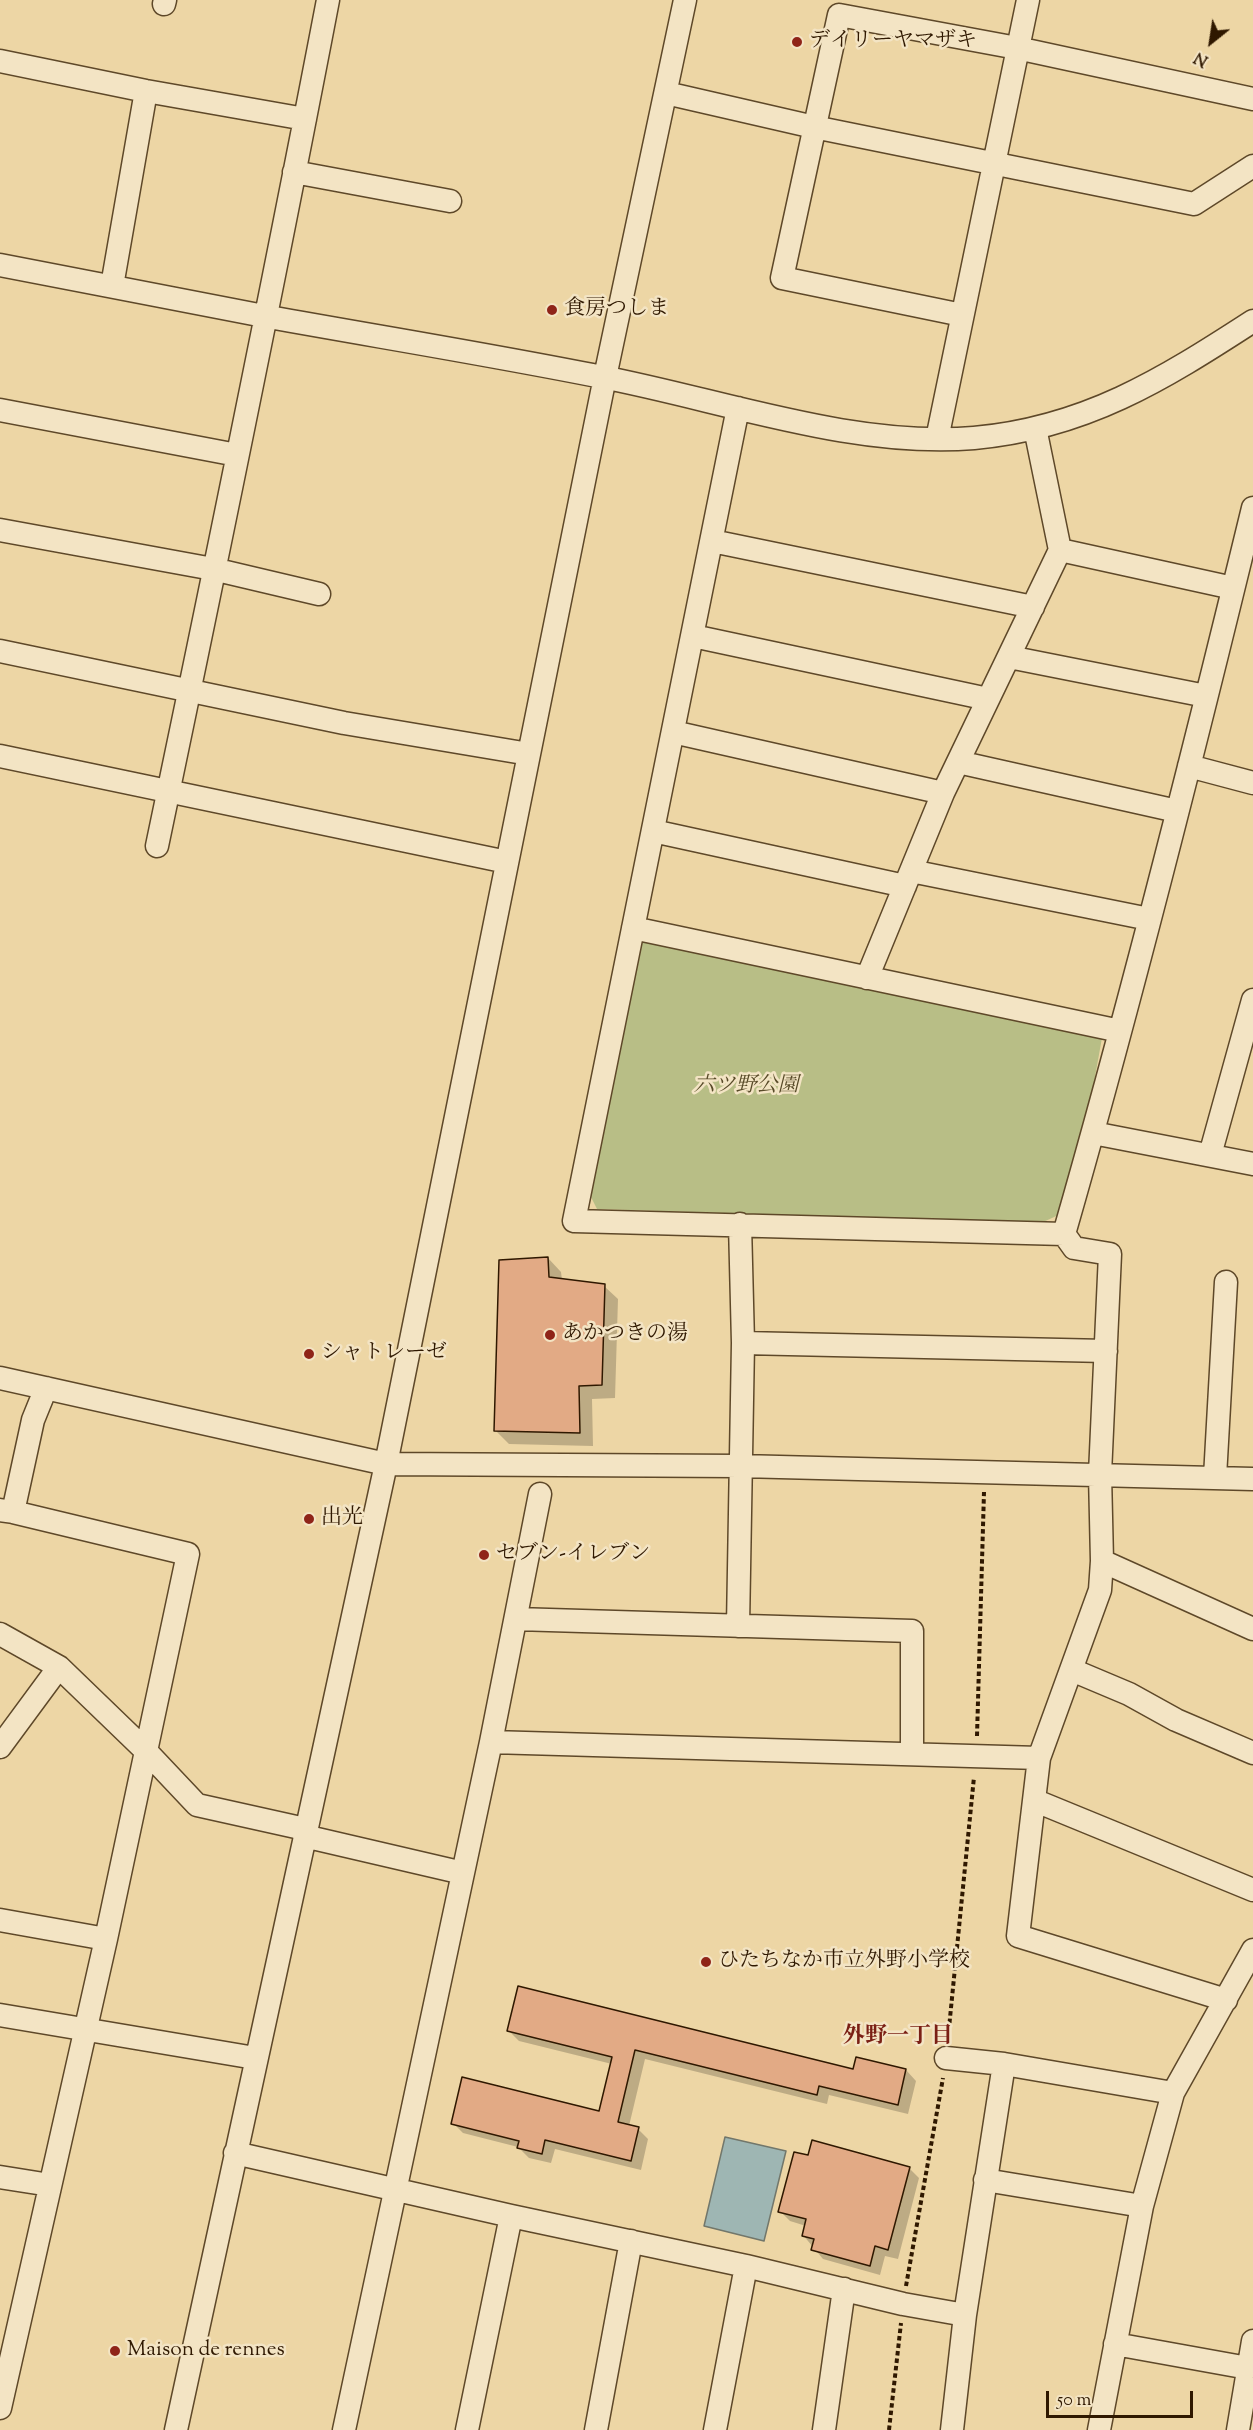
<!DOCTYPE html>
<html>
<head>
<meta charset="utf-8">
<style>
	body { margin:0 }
	#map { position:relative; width:1253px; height:2430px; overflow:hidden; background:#edd6a5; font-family:"Sorts Mill Goudy",serif }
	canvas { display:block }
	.north { position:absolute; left:1181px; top:12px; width:60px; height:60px; -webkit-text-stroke:4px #f3e4c4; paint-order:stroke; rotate:210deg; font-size:16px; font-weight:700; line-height:24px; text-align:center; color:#2f1800 }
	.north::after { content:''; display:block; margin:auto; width:21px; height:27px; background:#2f1800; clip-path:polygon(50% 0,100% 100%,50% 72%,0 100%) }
	.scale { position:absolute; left:1046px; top:2391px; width:147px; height:27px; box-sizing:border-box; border:3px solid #2f1800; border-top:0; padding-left:8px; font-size:18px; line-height:21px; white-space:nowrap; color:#2f1800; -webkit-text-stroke:4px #f3e4c4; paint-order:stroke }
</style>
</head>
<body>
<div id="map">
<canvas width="1253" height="2430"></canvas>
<div class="north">N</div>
<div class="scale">50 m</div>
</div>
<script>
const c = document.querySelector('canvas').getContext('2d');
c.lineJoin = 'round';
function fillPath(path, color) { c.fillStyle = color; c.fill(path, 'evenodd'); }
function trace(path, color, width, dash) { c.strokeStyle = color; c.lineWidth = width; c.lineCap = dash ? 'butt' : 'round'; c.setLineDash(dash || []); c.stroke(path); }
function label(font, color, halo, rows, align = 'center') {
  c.font = font + ' "Sorts Mill Goudy","Noto Serif JP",serif'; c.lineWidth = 5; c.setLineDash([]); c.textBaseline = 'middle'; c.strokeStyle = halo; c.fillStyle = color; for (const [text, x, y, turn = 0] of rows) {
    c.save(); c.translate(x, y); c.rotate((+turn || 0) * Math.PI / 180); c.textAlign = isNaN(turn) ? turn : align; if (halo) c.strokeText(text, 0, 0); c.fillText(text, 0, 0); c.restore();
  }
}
const green = new Path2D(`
	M 643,936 L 1102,1038 L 1086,1126 L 1063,1213 L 1041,1223 L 597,1209 L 591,1197 Z`);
const water = new Path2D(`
	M 725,2137 L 786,2151 L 764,2241 L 704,2226 Z`);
const shadow = new Path2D(`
	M 548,1258 L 561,1272 L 562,1280 L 604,1286 L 618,1299 L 615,1398 L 592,1399 L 593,1446 L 509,1444 L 496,1431 Z
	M 509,2031 L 854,2071 L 906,2070 L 916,2081 L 908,2114 L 829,2095 L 827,2104 L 645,2059 L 629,2126 L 638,2129 L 648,2139 L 641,2170 L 555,2149 L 551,2163 L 529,2158 L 518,2147 L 463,2133 L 453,2123 L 600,2112 L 612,2064 L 519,2041 Z
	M 909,2168 L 919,2178 L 898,2259 L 885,2256 L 880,2275 L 823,2259 L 803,2235 L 806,2226 L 790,2221 L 780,2211 Z`);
const building = new Path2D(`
	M 548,1257 L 549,1277 L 605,1284 L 602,1385 L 579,1386 L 580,1433 L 494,1431 L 499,1260 Z
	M 518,1986 L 853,2069 L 856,2057 L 906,2069 L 898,2105 L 819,2086 L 817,2095 L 635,2050 L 618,2122 L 639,2127 L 631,2161 L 545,2140 L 542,2154 L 517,2148 L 519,2141 L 451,2124 L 462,2077 L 599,2111 L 612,2057 L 507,2031 Z
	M 812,2140 L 910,2167 L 888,2250 L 875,2246 L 870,2266 L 811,2250 L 814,2239 L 802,2236 L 806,2219 L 778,2212 L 794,2152 L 808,2155 Z`);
const path = new Path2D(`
	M 977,1736 L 984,1492
	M 948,2038 L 974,1777
	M 906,2286 L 943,2078
	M 889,2430 L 901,2323`);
const minor = new Path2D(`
	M 164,4 L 165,0
	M 0,61 L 146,91 L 305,119
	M 666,93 L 814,127 L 1194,204 L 1253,166
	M 294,172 L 450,201
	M 0,265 C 90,282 179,300 269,317 C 380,337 492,355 602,377 C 722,400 852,448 974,438 C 1085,428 1162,380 1253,321
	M 112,286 L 146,91
	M 962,315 L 782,278 L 839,15 L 1017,48 L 1253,99
	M 738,408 L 574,1221 L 1064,1234
	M 0,410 L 237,455
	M 937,439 L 1028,0
	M 0,530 L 213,569 L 319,594
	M 712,541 L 1033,607
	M 1060,550 L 1233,588
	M 693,636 L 988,699
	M 0,651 L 344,723 L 529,754
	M 1009,657 L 1206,696
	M 673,732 L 943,793
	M 0,756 L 507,862
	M 958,762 L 1177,811
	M 1189,766 L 1253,783
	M 653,831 L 905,886
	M 157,846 C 216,564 274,282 328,0
	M 911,871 L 1149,919
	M 633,928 L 1120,1031
	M 867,978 L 943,793 L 1060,550 L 1035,428
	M 1093,1133 L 1253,1164
	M 1210,1155 L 1253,1000
	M 1064,1234 L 1074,1248 L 1110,1254 L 1100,1474 L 1102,1561 L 1100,1590 L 1039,1758 L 1018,1936 L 1226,2000
	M 1064,1234 C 1133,994 1194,751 1253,508
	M 743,1343 L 1106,1351
	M 0,1378 L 386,1464 L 740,1466 L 1253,1479
	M 1215,1477 L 1226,1282
	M 0,1510 L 13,1512 L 33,1420 L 46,1388
	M 1102,1561 L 1253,1629
	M 516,1619 L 912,1631 L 912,1754
	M 738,1626 L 743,1343 L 740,1224
	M 0,1634 L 59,1667 L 146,1751 L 197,1805 L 305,1829
	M 1072,1670 L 1129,1694 L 1176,1720 L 1253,1753
	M 491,1742 L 1039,1758
	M 0,1747 L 59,1667
	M 1036,1801 L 1253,1890
	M 304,1836 L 463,1873
	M 0,1920 L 106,1939
	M 0,2015 L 255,2058
	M 946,2058 L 1004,2064 L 1173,2093
	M 235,2153 L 511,2216 L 746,2266 L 903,2304 L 965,2315
	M 0,2177 L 50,2185
	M 985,2180 L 1142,2206
	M 1115,2344 L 1248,2368
	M 0,2408 L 106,1939 L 188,1554 L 13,1512
	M 176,2430 L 386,1464 L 605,377 L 685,0
	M 344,2430 L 491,1742 L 540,1494
	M 467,2430 L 511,2216
	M 596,2430 L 631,2241
	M 715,2430 L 746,2266
	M 824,2430 L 844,2289
	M 952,2430 L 965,2315 L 1004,2064
	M 1099,2430 L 1142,2206 L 1173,2093 L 1253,1950
	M 1238,2430 L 1253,2341`);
const markers = [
	[797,42,6,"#8f2418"],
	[552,310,6,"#8f2418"],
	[550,1335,6,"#8f2418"],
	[309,1354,6,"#8f2418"],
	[309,1519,6,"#8f2418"],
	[484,1555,6,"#8f2418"],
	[706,1962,6,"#8f2418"],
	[115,2351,6,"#8f2418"]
];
const poiNames = [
	["デイリーヤマザキ",809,42],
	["食房つしま",564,310],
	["あかつきの湯",562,1335],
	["シャトレーゼ",321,1354],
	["出光",321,1519],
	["セブン-イレブン",496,1555],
	["ひたちなか市立外野小学校",718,1962],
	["Maison de rennes",127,2351]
];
const parkNames = [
	["六ツ野公園",746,1087]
];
const neighbourhoodNames = [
	["外野一丁目",898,2038]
];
fillPath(green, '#b8be86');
fillPath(water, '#9eb6b3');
trace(water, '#72776b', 1.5);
fillPath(shadow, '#0003');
fillPath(building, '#e2aa85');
trace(building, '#2f1800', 1.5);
trace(minor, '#5e4829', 25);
trace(path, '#2f1800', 4, [4.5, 3]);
trace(minor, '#f3e4c4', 22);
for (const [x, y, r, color] of markers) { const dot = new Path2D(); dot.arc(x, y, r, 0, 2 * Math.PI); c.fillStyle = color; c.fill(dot); trace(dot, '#f3e4c4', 2); }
label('21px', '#2f1800', '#f3e4c4', poiNames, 'left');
label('italic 21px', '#584a28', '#f3e4c4', parkNames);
label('bold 22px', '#7a1f14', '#f3e4c4', neighbourhoodNames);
</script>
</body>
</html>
